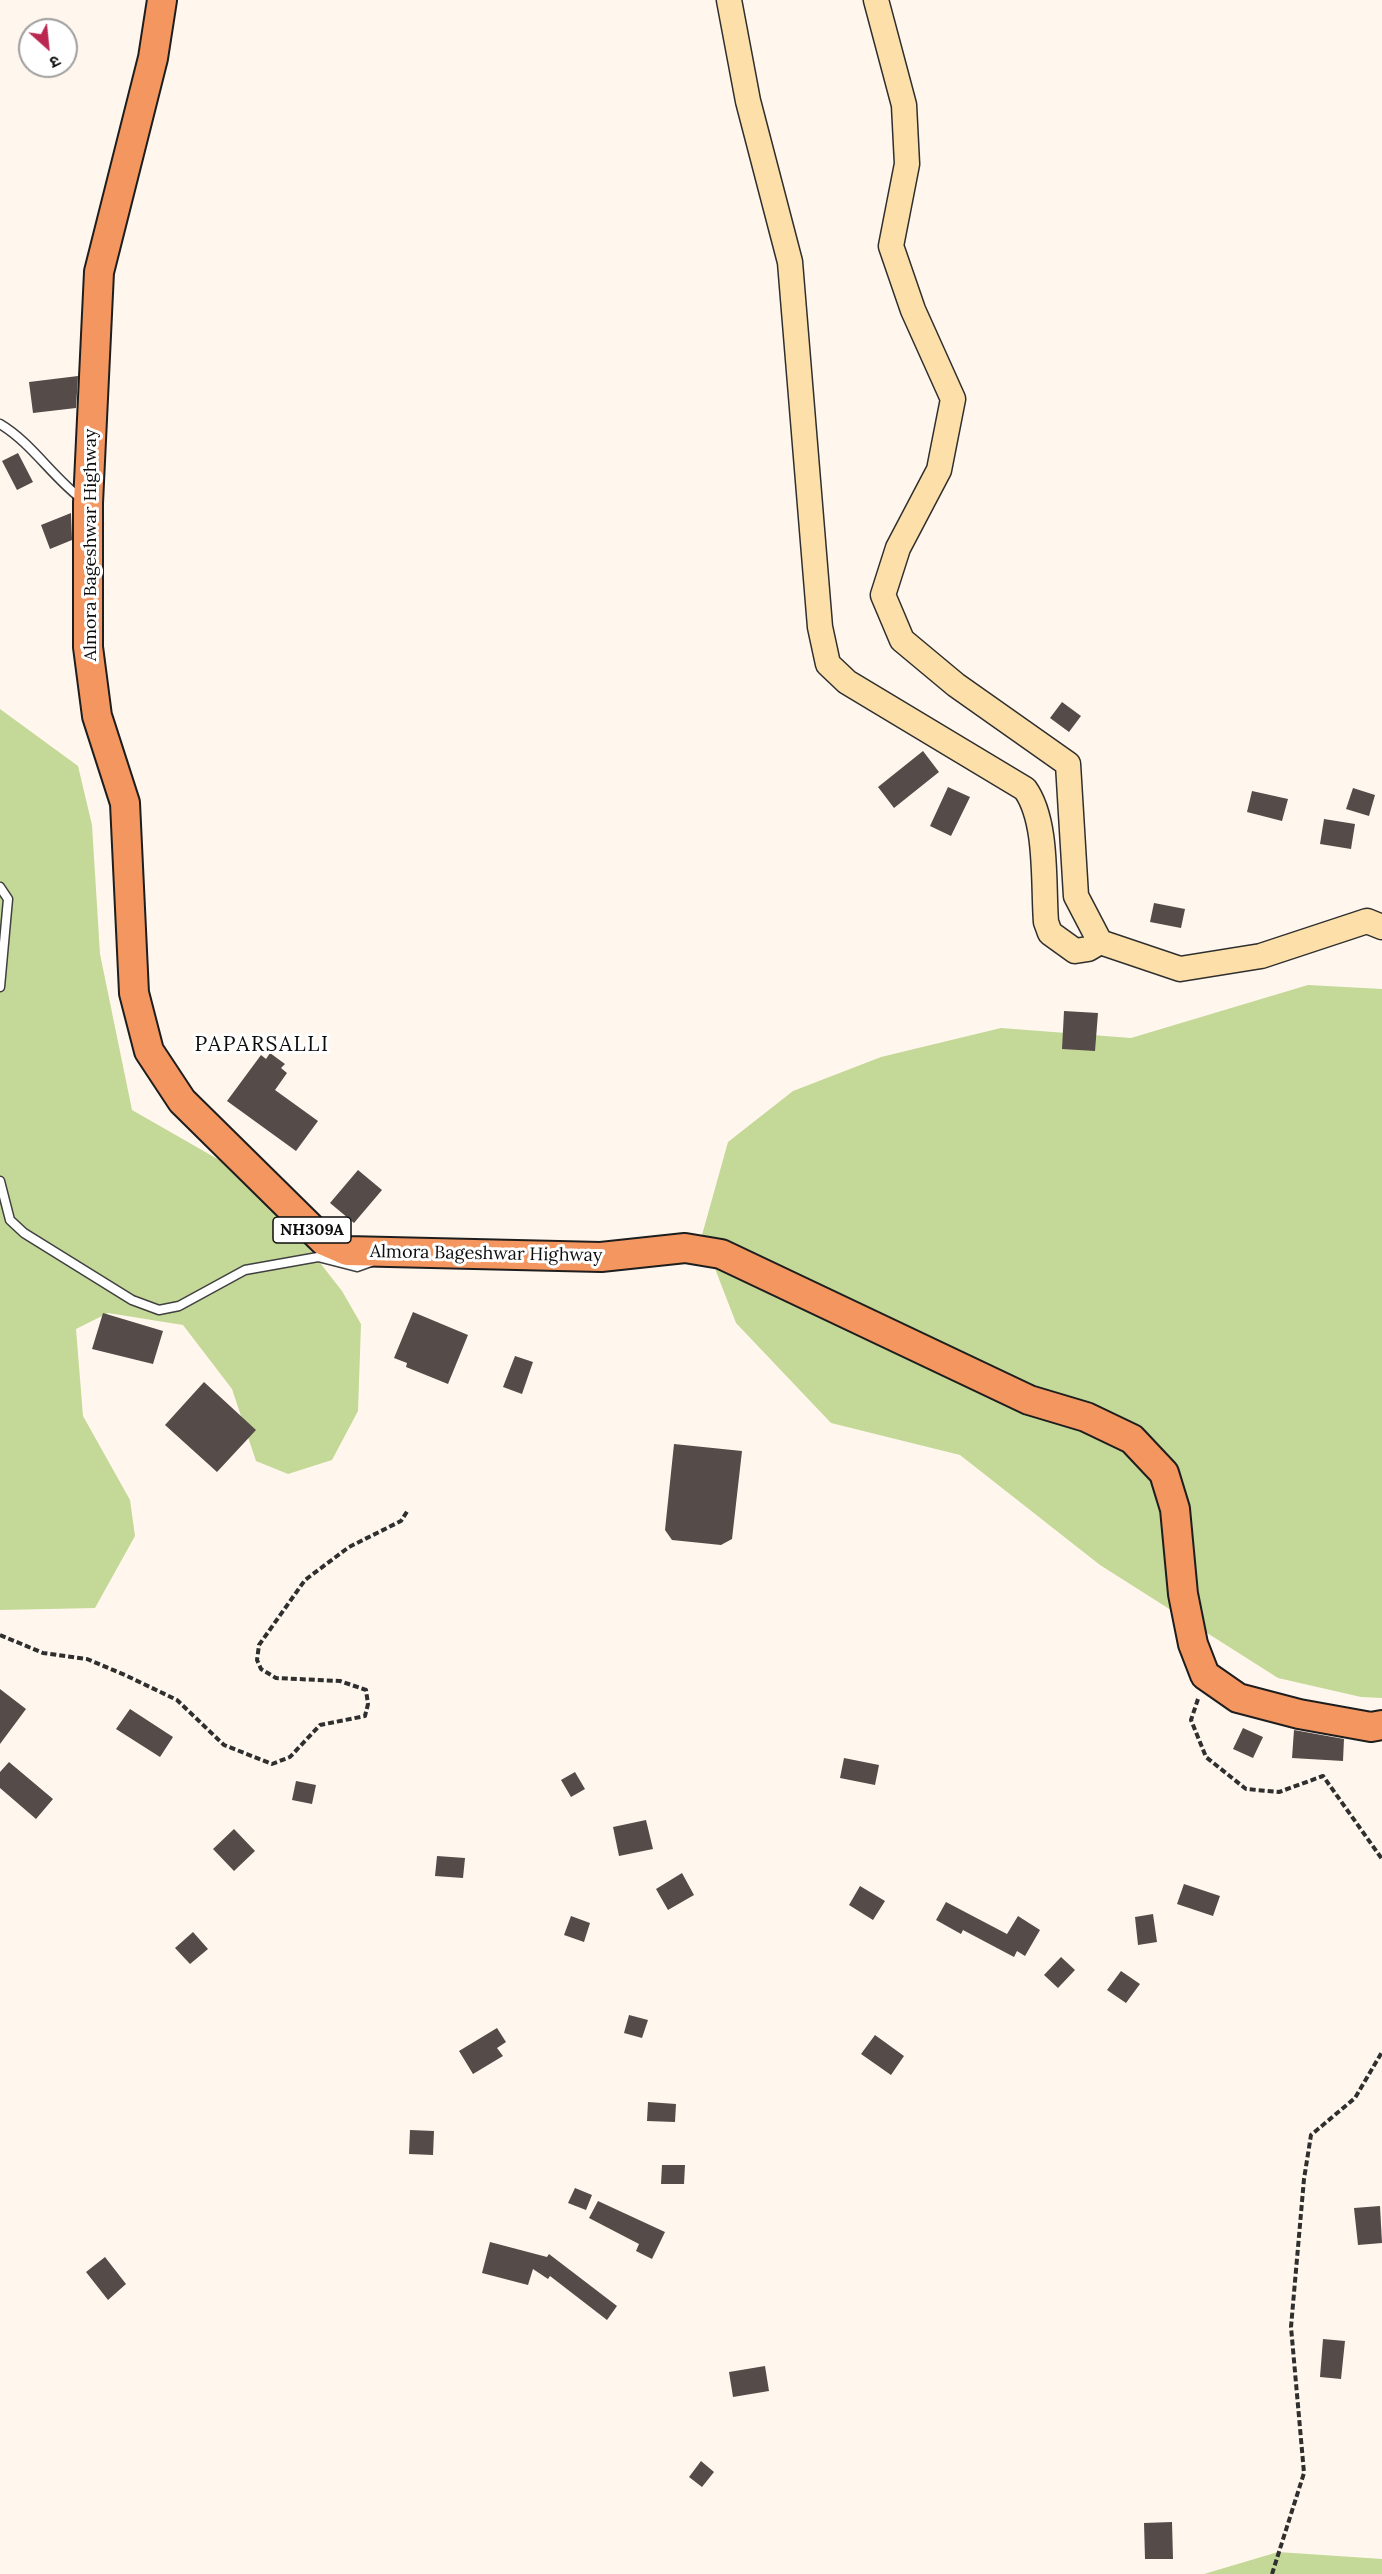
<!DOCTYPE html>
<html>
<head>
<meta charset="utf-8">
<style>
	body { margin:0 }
	#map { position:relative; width:1382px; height:2574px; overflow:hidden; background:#fff7ed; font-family:Lora,"Noto Sans Devanagari",serif }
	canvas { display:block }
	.north { position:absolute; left:18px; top:18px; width:60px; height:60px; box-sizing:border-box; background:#fff; border:2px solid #9e9e9e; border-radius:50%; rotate:153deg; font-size:16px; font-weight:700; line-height:24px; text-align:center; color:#0d0d0d }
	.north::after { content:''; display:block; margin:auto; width:21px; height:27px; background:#ba2751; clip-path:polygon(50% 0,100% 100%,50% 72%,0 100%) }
</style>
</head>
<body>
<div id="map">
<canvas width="1382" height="2574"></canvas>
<div class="north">उ</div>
</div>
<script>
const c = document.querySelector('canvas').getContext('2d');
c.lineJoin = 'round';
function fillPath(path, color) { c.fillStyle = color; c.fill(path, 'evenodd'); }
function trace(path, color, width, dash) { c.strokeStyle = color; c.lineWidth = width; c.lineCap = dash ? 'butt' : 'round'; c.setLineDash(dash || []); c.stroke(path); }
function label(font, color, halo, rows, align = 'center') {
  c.font = font + ' Lora,serif'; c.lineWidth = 6; c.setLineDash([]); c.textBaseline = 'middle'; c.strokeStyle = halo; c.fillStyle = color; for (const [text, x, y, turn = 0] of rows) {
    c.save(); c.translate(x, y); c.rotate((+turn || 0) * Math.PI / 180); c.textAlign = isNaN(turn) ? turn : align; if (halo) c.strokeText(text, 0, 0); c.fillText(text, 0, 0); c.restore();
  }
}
const forest = new Path2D(`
	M 0,709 L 78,766 L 92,825 L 100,954 L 132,1110 L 256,1181 L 342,1291 L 361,1324 L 358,1411 L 332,1460 L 288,1474 L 256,1461 L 232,1389 L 183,1325 L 108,1313 L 76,1329 L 83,1416 L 130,1500 L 135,1536 L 95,1608 L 0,1610 Z
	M 1308,985 L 1382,989 L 1382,1698 L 1361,1697 L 1278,1678 L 1100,1565 L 960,1455 L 831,1423 L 736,1323 L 702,1235 L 728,1142 L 793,1091 L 881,1057 L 1001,1028 L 1131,1038 Z
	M 1278,2552 L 1382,2559 L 1382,2574 L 1204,2574 Z`);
const building = new Path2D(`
	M 78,376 L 76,408 L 33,413 L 29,382 Z
	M 18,453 L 33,482 L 17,490 L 2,461 Z
	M 71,513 L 72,540 L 50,549 L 41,525 Z
	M 1062,702 L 1081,716 L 1069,732 L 1050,718 Z
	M 923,751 L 939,772 L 894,808 L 878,787 Z
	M 948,787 L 970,797 L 951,836 L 930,826 Z
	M 1353,788 L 1375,795 L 1369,816 L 1346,809 Z
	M 1252,791 L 1288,799 L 1282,821 L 1247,812 Z
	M 1324,819 L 1355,824 L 1351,849 L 1320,844 Z
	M 1154,903 L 1185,909 L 1181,928 L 1150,922 Z
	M 1064,1011 L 1098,1013 L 1095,1051 L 1062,1049 Z
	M 270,1053 L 285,1064 L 281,1068 L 287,1073 L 275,1090 L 318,1121 L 296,1151 L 227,1101 L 261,1055 L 266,1059 Z
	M 358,1170 L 382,1190 L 354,1223 L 330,1203 Z
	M 413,1312 L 468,1335 L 448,1384 L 406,1367 L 407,1363 L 394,1358 Z
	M 103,1313 L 163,1331 L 153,1364 L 92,1349 Z
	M 515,1356 L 533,1362 L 522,1394 L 503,1387 Z
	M 204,1382 L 256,1430 L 217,1472 L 165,1425 Z
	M 674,1444 L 742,1451 L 732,1539 L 721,1545 L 672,1540 L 665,1530 Z
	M 0,1689 L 26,1709 L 0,1744 Z
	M 130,1709 L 173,1737 L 160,1757 L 116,1729 Z
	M 1243,1728 L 1263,1737 L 1253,1758 L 1233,1749 Z
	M 1294,1730 L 1344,1739 L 1343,1761 L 1292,1758 Z
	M 844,1758 L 879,1765 L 875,1785 L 840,1778 Z
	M 9,1762 L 53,1799 L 36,1819 L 0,1788 L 0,1772 Z
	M 575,1772 L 585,1789 L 571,1797 L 561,1780 Z
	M 296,1781 L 316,1785 L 312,1804 L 292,1800 Z
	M 646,1820 L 653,1849 L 619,1856 L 613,1827 Z
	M 234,1829 L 255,1851 L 234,1871 L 213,1849 Z
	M 437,1856 L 465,1858 L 463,1878 L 435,1876 Z
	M 682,1873 L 694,1895 L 668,1910 L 656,1889 Z
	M 1184,1884 L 1220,1896 L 1213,1916 L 1177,1904 Z
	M 860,1886 L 885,1901 L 873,1920 L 849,1905 Z
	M 946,1902 L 1007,1934 L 1018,1916 L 1040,1930 L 1025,1956 L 1017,1951 L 1014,1957 L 963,1930 L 961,1934 L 936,1920 Z
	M 1153,1914 L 1157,1942 L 1138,1945 L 1135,1917 Z
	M 571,1916 L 590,1923 L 584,1942 L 564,1935 Z
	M 193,1932 L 208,1949 L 190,1964 L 175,1948 Z
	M 1061,1957 L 1075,1970 L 1058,1988 L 1044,1975 Z
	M 1121,1971 L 1140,1984 L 1126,2003 L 1107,1990 Z
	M 629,2015 L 648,2020 L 642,2038 L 624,2033 Z
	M 497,2028 L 506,2042 L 497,2048 L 503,2056 L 473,2074 L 459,2051 Z
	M 875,2035 L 904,2056 L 891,2075 L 861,2054 Z
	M 648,2102 L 676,2104 L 675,2122 L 647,2121 Z
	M 410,2130 L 434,2131 L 433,2155 L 409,2154 Z
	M 662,2165 L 685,2165 L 684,2184 L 661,2184 Z
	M 575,2188 L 592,2195 L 586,2210 L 568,2203 Z
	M 598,2201 L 665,2232 L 652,2259 L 636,2251 L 639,2244 L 589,2218 Z
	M 1380,2206 L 1382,2243 L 1358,2245 L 1354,2208 Z
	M 490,2242 L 547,2257 L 549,2254 L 617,2306 L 607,2320 L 550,2276 L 548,2279 L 533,2269 L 528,2285 L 482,2273 Z
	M 105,2257 L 126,2284 L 108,2300 L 86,2272 Z
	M 1323,2339 L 1345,2341 L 1341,2379 L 1320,2377 Z
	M 765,2366 L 769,2391 L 733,2397 L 729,2372 Z
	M 701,2461 L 714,2472 L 702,2487 L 689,2477 Z
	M 1172,2522 L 1173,2559 L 1145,2559 L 1144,2523 Z`);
const path = new Path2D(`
	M 0,1635 L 43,1653 L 87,1659 L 125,1675 L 177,1700 L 224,1745 L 272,1764 L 290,1757 L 320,1725 L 365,1716 L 368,1704 L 366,1690 L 340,1681 L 276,1678 L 261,1669 L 257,1660 L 259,1645 L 305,1580 L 349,1547 L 401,1521 L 408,1510
	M 1198,1699 L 1191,1720 L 1206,1757 L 1246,1789 L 1279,1792 L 1323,1776 L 1382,1859
	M 1272,2574 L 1304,2473 L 1291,2327 L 1304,2179 L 1311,2135 L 1355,2098 L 1382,2052`);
const service = new Path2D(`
	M 0,424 C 32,443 53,478 83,500
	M 0,887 L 8,899 L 0,987
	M 0,1181 L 10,1220 L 24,1233 L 132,1300 L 159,1310 L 179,1306 L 245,1270 L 318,1257 L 357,1267 L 371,1262`);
const secondary = new Path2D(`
	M 729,0 L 748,101 L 790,262 L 820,627 L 828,664 L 847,682 L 1025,789 C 1048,821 1043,883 1046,922 L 1050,933 L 1075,951 L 1088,949 L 1100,942
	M 876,0 L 904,105 L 907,164 L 891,246 L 913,310 L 953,399 L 939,470 L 898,548 L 883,595 L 902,640 L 956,685 L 1068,764 L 1076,896 L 1100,942 L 1180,969 L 1261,956 L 1367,921 L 1382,927`);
const trunk = new Path2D(`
	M 162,0 L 153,58 L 99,272 L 88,503 L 88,647 L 97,716 L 125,803 L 134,993 L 149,1051 L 182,1101 L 324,1241 L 347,1251 L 601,1257 L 685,1248 L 721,1254 L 1029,1400 L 1086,1417 L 1132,1439 L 1164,1473 L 1175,1509 L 1183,1594 L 1193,1644 L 1205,1675 L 1238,1698 L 1299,1714 L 1371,1727 L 1382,1725`);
const shields = [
	[312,1230,78]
];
const shieldNames = [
	["NH309A",312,1230]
];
const streetNames = [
	["Almora Bageshwar Highway",91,545,-90],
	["Almora Bageshwar Highway",486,1254,1]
];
const quarterNames = [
	["PAPARSALLI",262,1045]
];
fillPath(forest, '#c4d897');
fillPath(building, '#554b49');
trace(service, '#404040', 11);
trace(secondary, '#2f2f2f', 27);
trace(trunk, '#1e1e1e', 32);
trace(path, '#2f2f2f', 4, [6, 3]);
trace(service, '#fff', 8);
trace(secondary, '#fde0a9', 24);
trace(trunk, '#f4965f', 28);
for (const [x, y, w] of shields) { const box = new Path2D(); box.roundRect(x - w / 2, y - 13, w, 26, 4.5); c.fillStyle = '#fff'; c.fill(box); trace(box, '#0d0d0d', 1.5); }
label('bold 16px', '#0d0d0d', null, shieldNames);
label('18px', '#0d0d0d', '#fff', streetNames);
c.letterSpacing = '1.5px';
label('21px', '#0d0d0d', '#fff', quarterNames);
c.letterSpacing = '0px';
</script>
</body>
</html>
